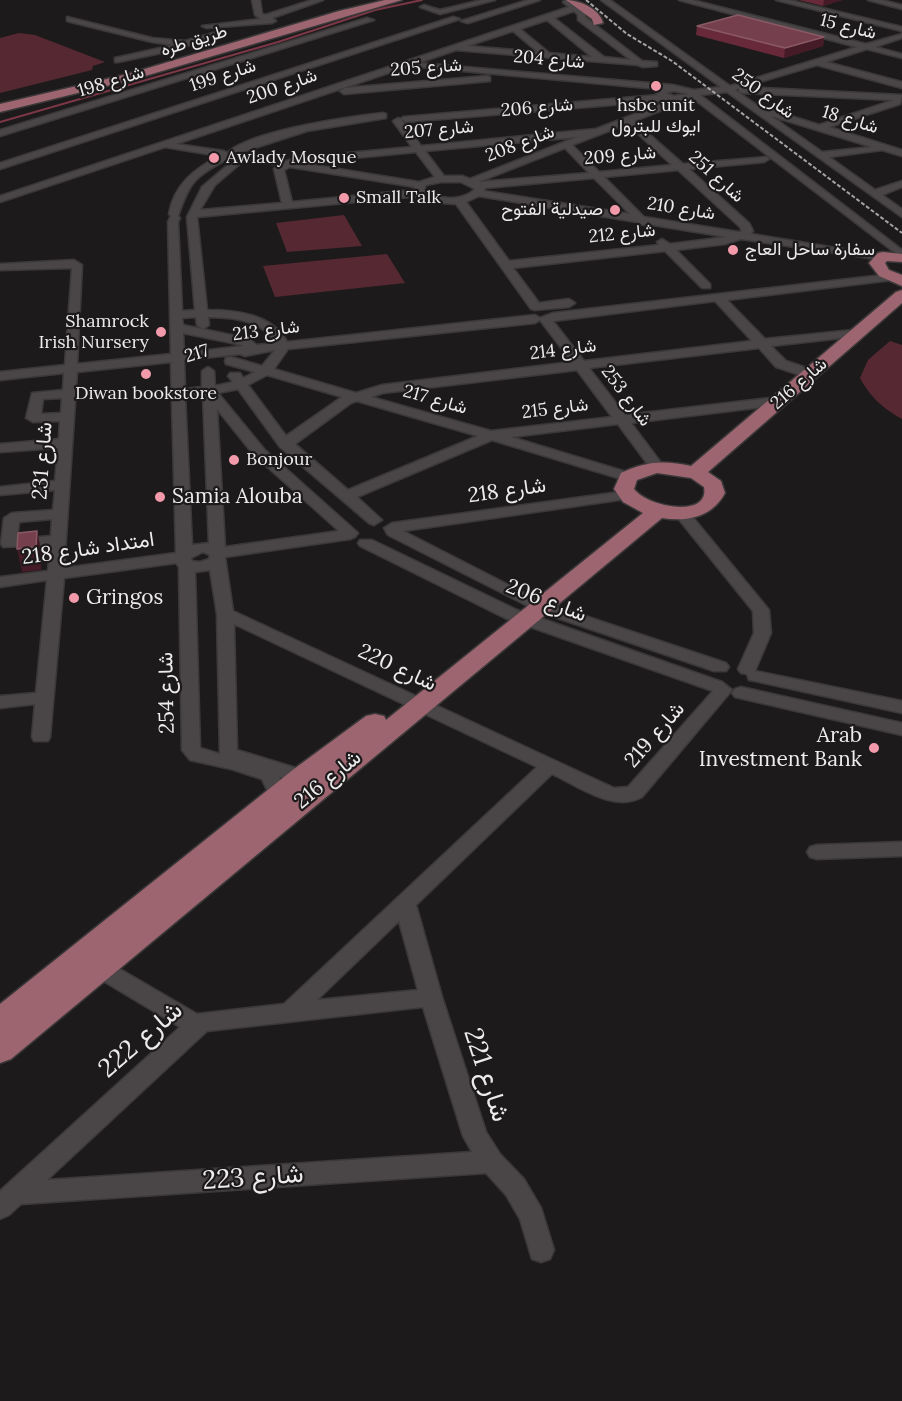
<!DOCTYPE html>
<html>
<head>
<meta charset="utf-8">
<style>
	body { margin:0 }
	canvas { display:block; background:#1d1a1b }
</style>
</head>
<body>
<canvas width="902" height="1401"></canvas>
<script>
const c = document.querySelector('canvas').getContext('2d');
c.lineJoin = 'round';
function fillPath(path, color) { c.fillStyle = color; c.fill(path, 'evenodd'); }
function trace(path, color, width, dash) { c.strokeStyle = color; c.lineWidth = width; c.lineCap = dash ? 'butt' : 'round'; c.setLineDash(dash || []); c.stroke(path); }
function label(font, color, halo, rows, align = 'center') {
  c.font = font + ' Lora,Vazirmatn,serif'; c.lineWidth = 4.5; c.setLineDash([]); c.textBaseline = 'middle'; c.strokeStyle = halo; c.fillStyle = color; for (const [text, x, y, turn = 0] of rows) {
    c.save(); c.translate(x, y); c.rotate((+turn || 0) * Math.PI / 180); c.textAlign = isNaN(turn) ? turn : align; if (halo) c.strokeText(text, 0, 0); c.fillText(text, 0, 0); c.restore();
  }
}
const green = new Path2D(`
	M 19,33 L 35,35 L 105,62 L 93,66 L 92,70 L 0,93 L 0,38 Z
	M 344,215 L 362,246 L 287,252 L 276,223 Z
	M 387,254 L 405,283 L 275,297 L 263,266 Z
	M 890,341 L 902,345 L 902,419 C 883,408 871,398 860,378 L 868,360 Z`);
const stream = new Path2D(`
	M 0,122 L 278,42 L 375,10 L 422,0`);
const minor = new Path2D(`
	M 252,0 L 260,0 L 262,14 L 265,15 L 312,0 L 323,0 L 272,18 L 276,21 L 272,23 L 206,28 L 202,26 L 261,19 L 255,15 Z
	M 482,0 L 495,0 L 440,14 L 420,7 L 424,5 L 440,10 Z
	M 528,0 L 540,0 L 468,23 L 461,21 Z
	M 566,0 L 586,14 L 585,17 L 642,61 L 657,62 L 657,66 L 643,67 L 638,65 L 456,50 L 418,63 L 673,85 L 694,90 L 721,87 L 601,0 L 610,0 L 730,86 L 857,47 L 679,0 L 692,0 L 866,44 L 902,34 L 902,38 L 875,47 L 902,54 L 902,58 L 867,49 L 826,62 L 902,82 L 902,88 L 817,65 L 742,87 L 902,95 L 900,104 L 829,127 L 902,150 L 902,156 L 882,150 L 829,157 L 875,190 L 902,181 L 902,187 L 882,195 L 902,209 L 902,217 L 727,92 L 700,95 L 902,250 L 902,258 L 694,99 L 674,101 L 675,105 L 634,121 L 683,164 L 767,157 L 769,159 L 764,162 L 689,169 L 749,223 L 753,231 L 751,234 L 879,255 L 883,256 L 883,260 L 741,239 L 725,244 L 676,250 L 710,284 L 710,288 L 702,288 L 665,251 L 513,268 L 539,303 L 569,299 L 575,303 L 569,307 L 535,310 L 531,309 L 456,204 L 440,203 L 419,196 L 197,217 L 207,310 C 236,310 272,314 287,342 L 535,315 L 540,318 L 553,313 L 892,274 L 898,277 L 892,280 L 727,300 L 765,339 L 863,329 L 865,332 L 859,336 L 771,346 L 786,361 L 816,371 L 817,374 L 816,377 L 806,377 L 776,367 L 759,348 L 589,368 L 625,415 L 779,397 L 786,401 L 779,405 L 631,423 L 664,467 L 662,470 L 652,470 L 618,424 L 511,437 L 633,474 L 635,477 L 633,480 L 628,481 L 492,440 L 357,497 L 382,520 L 374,525 L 369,523 L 280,447 L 238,389 L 218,393 L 264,449 L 358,533 L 355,537 L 350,539 L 225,557 L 233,611 L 614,788 L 628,787 L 713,691 L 505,618 L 360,546 L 358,543 L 360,540 L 372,540 L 517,610 L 722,682 L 732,690 L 642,797 C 614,813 578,786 552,774 L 416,905 L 442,997 L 486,1132 L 500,1154 L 524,1179 L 541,1208 L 554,1250 L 550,1259 L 541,1262 L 532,1259 L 520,1219 L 506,1195 L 486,1173 L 21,1204 L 9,1215 L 0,1219 L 0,1191 L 180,1027 L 90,973 L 87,967 L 90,961 L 98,958 L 106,961 L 197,1014 L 284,1004 L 537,767 L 234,624 L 237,750 L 319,775 L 322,780 L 319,785 L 312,786 L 279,777 L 289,795 L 286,800 L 279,802 L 272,800 L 262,779 L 231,769 L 190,760 L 182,750 L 179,567 L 176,563 L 64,578 L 50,737 L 48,741 L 34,741 L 32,737 L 35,704 L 0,708 L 0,696 L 36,693 L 47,580 L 0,587 L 0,577 L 48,571 L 50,545 L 3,547 L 1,544 L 4,518 L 12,513 L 53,510 L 55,490 L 0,495 L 0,487 L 55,481 L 58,448 L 0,452 L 0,444 L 59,439 L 60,421 L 33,422 L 26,418 L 32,393 L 63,390 L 64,373 L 0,380 L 0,372 L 65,365 L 72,268 L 0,270 L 0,264 L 74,260 L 82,265 L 77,364 L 171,354 L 168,222 L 171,216 L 169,214 C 174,185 194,169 219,156 L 165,147 L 0,202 L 0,196 L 569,7 L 563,2 ZM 574,11 L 578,15 L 578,20 L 631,60 L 604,57 L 554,18 ZM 547,20 L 592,57 L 549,53 L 520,29 ZM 513,31 L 538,52 L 467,46 ZM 409,66 L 658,89 L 655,92 L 658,95 L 403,117 L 401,119 L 406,122 L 672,100 L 596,129 L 421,146 L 401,119 L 398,118 L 393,121 L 412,147 L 294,158 L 287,161 L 247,156 L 247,160 L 278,165 L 274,169 L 282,203 L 200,210 L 215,185 L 243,161 L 235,159 L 202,187 L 187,217 L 195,310 L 182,311 L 178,222 L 180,218 L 178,216 C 190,182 194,177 226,160 L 229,154 L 224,151 L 176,144 ZM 739,88 L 739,92 L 742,93 L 894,100 L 819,125 L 769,109 L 765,111 L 735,90 ZM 673,91 L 689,94 L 674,96 L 666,93 ZM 771,116 L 872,147 L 822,152 ZM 627,124 L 672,165 L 599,172 L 572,145 ZM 577,137 L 470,179 L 462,176 L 444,176 L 425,151 ZM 565,148 L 589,173 L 478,182 ZM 416,152 L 435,177 L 419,182 L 301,163 ZM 290,167 L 415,187 L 413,190 L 292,202 L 284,170 ZM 678,170 L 740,227 L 742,231 L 739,232 L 644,217 L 604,177 ZM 594,178 L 630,214 L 484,191 L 485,188 ZM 441,182 L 461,182 L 475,189 C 462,202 437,200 424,189 L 426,185 ZM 479,196 L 637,222 L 643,225 L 647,224 L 727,237 L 670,244 L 662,239 L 657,242 L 659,245 L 509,261 L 466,202 ZM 715,301 L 752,341 L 584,361 L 553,321 ZM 196,317 L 197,325 L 203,329 L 209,325 L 208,317 C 231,317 264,320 275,343 L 256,345 L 250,339 L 183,325 L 182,318 ZM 540,320 L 572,362 L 382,385 L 356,393 L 274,369 L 288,349 L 535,323 ZM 183,333 L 242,345 L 243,346 L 184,353 ZM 275,350 L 262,366 L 231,357 L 226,358 L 225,361 L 226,364 L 255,372 L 243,378 L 240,373 L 230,373 L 228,376 L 233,382 L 215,386 L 214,371 L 208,367 L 202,371 L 202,387 L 185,389 L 184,360 L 240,354 L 245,356 ZM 171,362 L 176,553 L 64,568 L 77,372 ZM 577,370 L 612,417 L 491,431 L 371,397 L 383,393 ZM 267,375 L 342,397 L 286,436 L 248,385 ZM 203,395 L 209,543 L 192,545 L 185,396 ZM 62,398 L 61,413 L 41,414 L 43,399 ZM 357,401 L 478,436 L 348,490 L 295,444 L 351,403 ZM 217,409 L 254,455 L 339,531 L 225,547 ZM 52,519 L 51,536 L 17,539 L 19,522 ZM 203,552 L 210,555 L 209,559 L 200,562 L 192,561 L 191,558 ZM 210,570 L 217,614 L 220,754 L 200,748 L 195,572 ZM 399,921 L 418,990 L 317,1000 ZM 423,1007 L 463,1136 L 472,1152 L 47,1180 L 207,1031 Z
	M 776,0 L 789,0 L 902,27 L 902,31 Z
	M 868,0 L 881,0 L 902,5 L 902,9 Z
	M 67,17 L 152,38 L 185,41 L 220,31 L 224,33 L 175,50 L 118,62 L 115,62 L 115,58 L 174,45 L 152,42 L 67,21 Z
	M 453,17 L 460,19 L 0,169 L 0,163 Z
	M 367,18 L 374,20 L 0,136 L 0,130 Z
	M 487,76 L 490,77 L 490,81 L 344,94 L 340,91 L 344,88 Z
	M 383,113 L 386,114 L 386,118 L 307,131 L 236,154 L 228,152 C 255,130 347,117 383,113 Z
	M 627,491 L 634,495 L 632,498 L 403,531 L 534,598 L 536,601 L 528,606 L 388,535 L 384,528 L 392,523 Z
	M 681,507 L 686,509 L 769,610 L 771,633 L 755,671 L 902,701 L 902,713 L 755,681 L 749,680 L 747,674 L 741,673 L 738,669 L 754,633 L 753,611 L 673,512 Z
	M 543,602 L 726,663 L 729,667 L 726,671 L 714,671 L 537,611 L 535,607 L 537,603 Z
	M 741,687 L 902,723 L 902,735 L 735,697 L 732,693 L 735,689 Z
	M 902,842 L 902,856 L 817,859 L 810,857 L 807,852 L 810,847 L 817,845 Z`);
const major = new Path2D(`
	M 385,0 L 402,0 L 135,79 L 0,112 L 0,104 L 128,74 L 339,11 Z
	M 566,0 C 579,0 600,9 603,23 L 594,25 L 592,19 Z
	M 883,252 L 902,254 L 902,262 L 887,261 L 885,263 L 889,270 L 902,275 L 902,286 L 879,276 L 869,263 L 878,253 Z
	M 902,290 L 902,303 L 708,472 L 721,481 L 725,493 C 712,517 688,522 662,518 L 11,1059 L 0,1063 L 0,1004 L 294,769 L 366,716 L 375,714 L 384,716 L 386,720 L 643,513 L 623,502 L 614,489 L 621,473 C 646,461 665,460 691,466 L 896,292 ZM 657,473 L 691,478 L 704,487 C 710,519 647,507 634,489 L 637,480 Z`);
const rail = new Path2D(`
	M 586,0 L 627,34 L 672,61 L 902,233`);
const wall = new Path2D(`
	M 799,0 L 842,0 L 823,6 Z
	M 697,26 L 824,37 L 823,46 L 784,58 L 696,35 Z`);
const shadedWall = new Path2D(`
	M 824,0 L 842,0 L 823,6 Z
	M 824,37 L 823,46 L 784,58 L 785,48 Z
	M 37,531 L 42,553 L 41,570 L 22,572 L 17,549 Z`);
const building = new Path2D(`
	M 738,15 L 824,37 L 785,48 L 697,26 Z
	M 37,531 L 36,547 L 17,549 L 18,533 Z`);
const markers = [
	[656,86,6,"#f39aaa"],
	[214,158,6,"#f39aaa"],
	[344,198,6,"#f39aaa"],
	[615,210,6,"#f39aaa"],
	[733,250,6,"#f39aaa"],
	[161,332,6,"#f39aaa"],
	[146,374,6,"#f39aaa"],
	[234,460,6,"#f39aaa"],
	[160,497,6,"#f39aaa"],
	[74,598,6,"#f39aaa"],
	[874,748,6,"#f39aaa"]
];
const farStreetnames = [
	["شارع 15",848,27,14],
	["طريق طره",194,41,-17],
	["شارع 204",549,60,5],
	["شارع 205",426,68,-4],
	["شارع 199",223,76,-18],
	["شارع 198",111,82,-17],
	["شارع 200",282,87,-19],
	["شارع 250",763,94,36],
	["شارع 206",537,108,-5],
	["شارع 18",850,120,17],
	["شارع 207",439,130,-5],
	["شارع 208",520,144,-21],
	["شارع 209",620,156,-5],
	["شارع 251",716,177,42],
	["شارع 210",681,209,9],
	["شارع 212",622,234,-6],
	["شارع 213",266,331,-7],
	["شارع 214",563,350,-7],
	["217",197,354,-17],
	["شارع 216",799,384,-41],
	["شارع 253",626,396,53],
	["شارع 217",435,400,16],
	["شارع 215",555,409,-7]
];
const farPoinames = [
	["hsbc unit",656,106,"center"],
	["ايوك للبترول",656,127,"center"],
	["Awlady Mosque",226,158],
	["Small Talk",356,198],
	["صيدلية الفتوح",603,210,"right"],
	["سفارة ساحل العاج",745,250],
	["Shamrock",149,322,"right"],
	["Irish Nursery",149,343,"right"],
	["Diwan bookstore",146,394,"center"],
	["Bonjour",246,460]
];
const streetNames = [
	["شارع 231",43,461,-86],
	["شارع 218",507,491,-8],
	["امتداد شارع 218",88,549,-8],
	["شارع 206",546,601,21],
	["شارع 220",397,668,25],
	["شارع 254",167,693,-91],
	["شارع 219",655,735,-49],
	["شارع 216",328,780,-39]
];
const poiNames = [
	["Samia Alouba",172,497],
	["Gringos",86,598],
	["Arab",862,736,"right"],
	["Investment Bank",862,760,"right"]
];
const nearStreetnames = [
	["شارع 222",141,1040,-41],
	["شارع 221",486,1075,72],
	["شارع 223",253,1178,-4]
];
fillPath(green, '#562832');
trace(stream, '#7c3746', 2);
trace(minor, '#3a3838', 3);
trace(major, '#3a3838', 3);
fillPath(minor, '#4a4647');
fillPath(major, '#9d6570');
trace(rail, '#a5a3a3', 2, [4, 2]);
fillPath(wall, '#682a3a');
fillPath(shadedWall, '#441b26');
fillPath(building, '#763f4d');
trace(building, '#895a66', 1.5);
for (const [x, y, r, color] of markers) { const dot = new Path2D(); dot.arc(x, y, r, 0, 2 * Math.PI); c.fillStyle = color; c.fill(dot); trace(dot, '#1d1a1b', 2); }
label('18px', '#edebeb', '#1d1a1b', farStreetnames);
label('18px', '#edebeb', '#1d1a1b', farPoinames, 'left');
label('21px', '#edebeb', '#1d1a1b', streetNames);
label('21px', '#edebeb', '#1d1a1b', poiNames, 'left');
label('26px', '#edebeb', '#1d1a1b', nearStreetnames);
</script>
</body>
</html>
